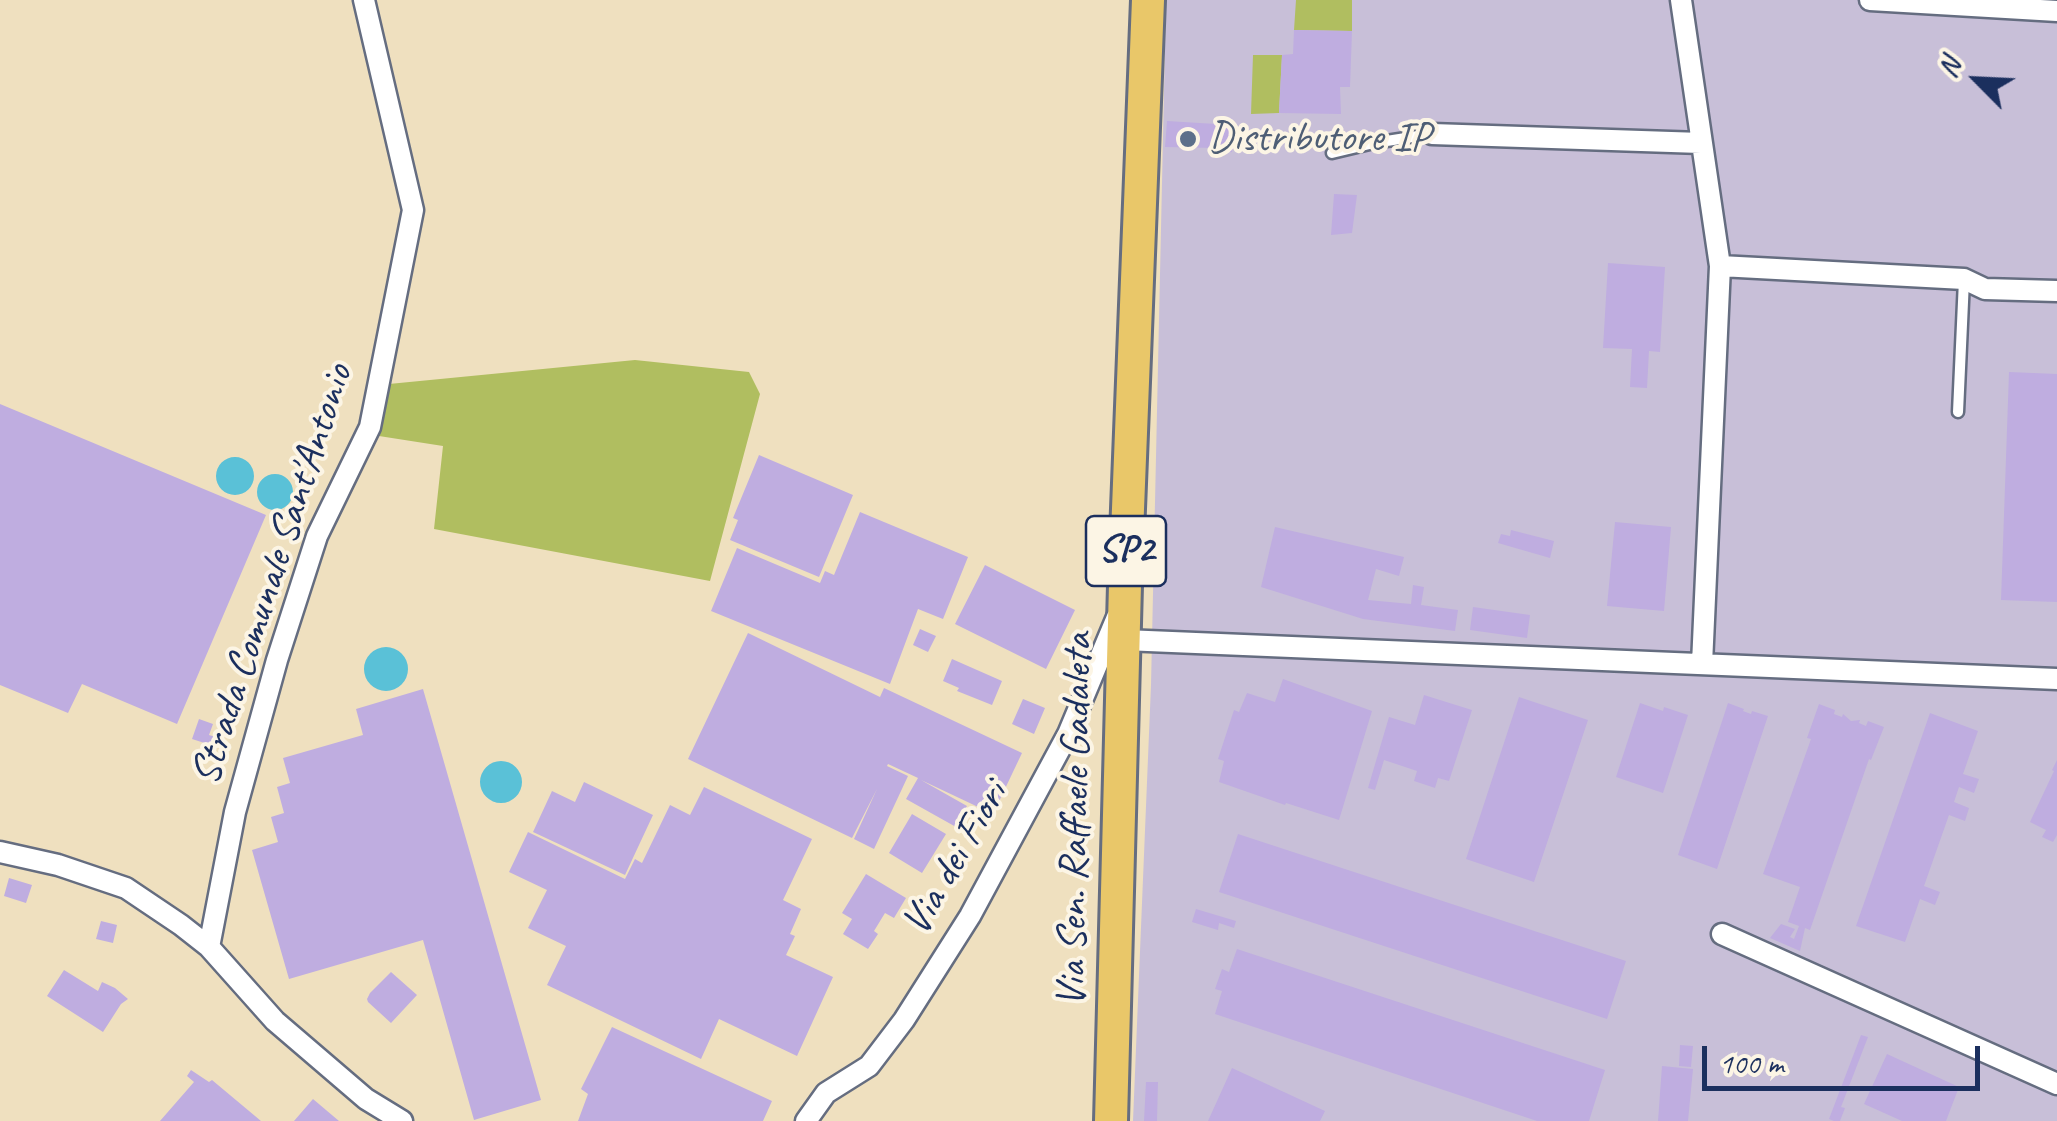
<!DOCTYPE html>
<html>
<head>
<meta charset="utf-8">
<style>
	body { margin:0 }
	#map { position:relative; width:2057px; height:1121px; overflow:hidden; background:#efe0bf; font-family:Caveat,sans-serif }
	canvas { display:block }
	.north { position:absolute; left:1927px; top:30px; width:100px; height:100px; -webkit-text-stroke:8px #fcf5e5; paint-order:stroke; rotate:294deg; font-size:28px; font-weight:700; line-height:40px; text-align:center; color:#1b2f5e }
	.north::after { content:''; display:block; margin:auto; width:35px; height:45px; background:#1b2f5e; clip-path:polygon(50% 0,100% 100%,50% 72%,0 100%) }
	.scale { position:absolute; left:1702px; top:1046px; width:278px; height:45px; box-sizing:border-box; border:5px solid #1b2f5e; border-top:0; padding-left:12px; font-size:30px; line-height:35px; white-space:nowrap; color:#1b2f5e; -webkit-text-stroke:8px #fcf5e5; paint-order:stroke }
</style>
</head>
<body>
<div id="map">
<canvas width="2057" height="1121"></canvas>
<div class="north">N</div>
<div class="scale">100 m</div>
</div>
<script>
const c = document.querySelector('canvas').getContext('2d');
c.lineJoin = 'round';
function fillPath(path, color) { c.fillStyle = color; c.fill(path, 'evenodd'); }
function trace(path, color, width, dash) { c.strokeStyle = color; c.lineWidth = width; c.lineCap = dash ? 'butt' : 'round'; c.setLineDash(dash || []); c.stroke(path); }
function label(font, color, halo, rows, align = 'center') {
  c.font = font + ' Caveat,sans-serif'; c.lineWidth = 8; c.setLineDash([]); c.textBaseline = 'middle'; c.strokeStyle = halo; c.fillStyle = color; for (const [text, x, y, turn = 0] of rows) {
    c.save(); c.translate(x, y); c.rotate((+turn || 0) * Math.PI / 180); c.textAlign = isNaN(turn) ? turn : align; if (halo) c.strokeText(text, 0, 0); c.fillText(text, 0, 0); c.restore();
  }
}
const industrial = new Path2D(`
	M 1166,0 L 2057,0 L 2057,1121 L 1133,1121 L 1151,685 Z`);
const green = new Path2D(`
	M 1296,0 L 1352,0 L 1352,31 L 1294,30 Z
	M 1253,55 L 1282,55 L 1279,113 L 1251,114 Z
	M 635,360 L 749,372 L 760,394 L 710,581 L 434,529 L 443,446 L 379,436 L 389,384 Z`);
const water = new Path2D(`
	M216 476a19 19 0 1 1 38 0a19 19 0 1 1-38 0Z
	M257 492a18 18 0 1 1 36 0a18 18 0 1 1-36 0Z
	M364 669a22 22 0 1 1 44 0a22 22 0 1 1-44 0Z
	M480 782a21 21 0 1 1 42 0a21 21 0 1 1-42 0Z`);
const building = new Path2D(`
	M 1294,30 L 1352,31 L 1350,87 L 1340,87 L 1341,114 L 1279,113 L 1282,55 L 1293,54 Z
	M 1217,118 L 1232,118 L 1232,152 L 1216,153 L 1216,148 L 1165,147 L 1167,121 L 1216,124 Z
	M 1334,194 L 1357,195 L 1352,233 L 1331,235 Z
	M 1608,263 L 1665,267 L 1660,352 L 1649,351 L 1647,388 L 1630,387 L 1632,349 L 1603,348 Z
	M 2009,372 L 2057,374 L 2057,602 L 2001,600 Z
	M 0,404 L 266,515 L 177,724 L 82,684 L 68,713 L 0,685 Z
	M 759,455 L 853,495 L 819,577 L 730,540 L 738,520 L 733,518 Z
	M 860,512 L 968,557 L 943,619 L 918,609 L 890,684 L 711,611 L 737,548 L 820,583 L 825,571 L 834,575 Z
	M 1615,522 L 1671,527 L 1664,611 L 1607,606 Z
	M 1275,527 L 1404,557 L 1399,576 L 1376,569 L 1368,600 L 1411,604 L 1413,585 L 1424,587 L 1421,605 L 1458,610 L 1455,631 L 1363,619 L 1261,587 Z
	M 1511,530 L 1554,541 L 1550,558 L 1498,543 L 1501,534 L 1510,536 Z
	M 985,565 L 1075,610 L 1046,669 L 955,624 Z
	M 1473,607 L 1530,615 L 1527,638 L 1470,630 Z
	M 920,629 L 936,636 L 928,652 L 913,645 Z
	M 748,633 L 880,697 L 884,688 L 1022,753 L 993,814 L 921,780 L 967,806 L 956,827 L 906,799 L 918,778 L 888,764 L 887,766 L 908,776 L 874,849 L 854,839 L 877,789 L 852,838 L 688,759 Z
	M 952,659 L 1002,681 L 992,705 L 957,691 L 959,688 L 943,681 Z
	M 1283,679 L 1372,711 L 1339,820 L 1286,803 L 1285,805 L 1219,782 L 1224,761 L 1218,759 L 1234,710 L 1239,712 L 1247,693 L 1275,702 Z
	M 423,689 L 541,1100 L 474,1120 L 423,940 L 289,979 L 252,850 L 278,842 L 271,817 L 284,813 L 277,787 L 290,783 L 283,758 L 363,735 L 356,709 Z
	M 1424,695 L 1472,710 L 1449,781 L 1438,778 L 1435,788 L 1414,781 L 1417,771 L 1384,760 L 1375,790 L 1368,788 L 1389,717 L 1415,725 Z
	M 1519,697 L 1588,720 L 1534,882 L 1466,859 Z
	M 1023,699 L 1045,708 L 1034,734 L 1012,724 Z
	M 1640,703 L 1663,711 L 1664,707 L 1688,715 L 1663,793 L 1616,777 Z
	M 1728,703 L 1744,709 L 1743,711 L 1751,714 L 1752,711 L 1768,716 L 1717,869 L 1678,855 Z
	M 1819,704 L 1835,710 L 1834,714 L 1842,717 L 1843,714 L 1851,721 L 1860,720 L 1859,723 L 1866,726 L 1868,721 L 1884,727 L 1871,760 L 1869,759 L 1810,930 L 1805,928 L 1800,951 L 1770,938 L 1781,924 L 1795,929 L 1790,937 L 1794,939 L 1799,926 L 1788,922 L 1800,887 L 1763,874 L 1811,739 L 1807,738 Z
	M 1930,713 L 1978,731 L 1963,774 L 1979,779 L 1974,793 L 1959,787 L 1954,802 L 1969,808 L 1965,821 L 1949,815 L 1924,886 L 1940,892 L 1935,905 L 1920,899 L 1905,942 L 1856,926 Z
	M 199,719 L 213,724 L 209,735 L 219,738 L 217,747 L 192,739 Z
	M 2057,760 L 2057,835 L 2053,842 L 2042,837 L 2046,830 L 2030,822 L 2054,771 L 2052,770 Z
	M 584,782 L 653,815 L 625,875 L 533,832 L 552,791 L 575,802 Z
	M 704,787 L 812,839 L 783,900 L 801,909 L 790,934 L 795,936 L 786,955 L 833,977 L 797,1056 L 719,1019 L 701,1059 L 547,985 L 566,946 L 528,928 L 547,890 L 509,872 L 528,832 L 625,879 L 635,859 L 642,863 L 670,805 L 690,815 Z
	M 912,814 L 946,834 L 922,873 L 889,853 Z
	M 1238,834 L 1626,961 L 1607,1019 L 1219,892 Z
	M 866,874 L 906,898 L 894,918 L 885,913 L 874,931 L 878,934 L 868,949 L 843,934 L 852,919 L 842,913 Z
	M 9,878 L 32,885 L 26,903 L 4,896 Z
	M 1196,909 L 1236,921 L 1234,928 L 1219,923 L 1218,930 L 1192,922 Z
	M 101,921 L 117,925 L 113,943 L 96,939 Z
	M 1237,949 L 1605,1070 L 1589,1121 L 1537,1121 L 1215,1014 L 1222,991 L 1215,989 L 1222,969 L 1229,972 Z
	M 64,970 L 98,991 L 102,982 L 115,988 L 128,999 L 121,1004 L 103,1032 L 47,996 Z
	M 391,972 L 417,995 L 391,1023 L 368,1002 L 367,999 L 370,993 Z
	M 612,1027 L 772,1101 L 763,1121 L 578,1121 L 588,1094 L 581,1089 Z
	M 1861,1035 L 1868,1037 L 1841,1107 L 1845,1108 L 1840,1121 L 1834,1121 L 1829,1119 Z
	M 1680,1045 L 1693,1046 L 1691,1067 L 1679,1066 Z
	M 1887,1054 L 1959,1087 L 1946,1121 L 1902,1121 L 1864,1104 Z
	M 1662,1066 L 1693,1069 L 1688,1121 L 1658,1121 Z
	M 1232,1068 L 1325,1111 L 1320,1121 L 1208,1121 Z
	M 191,1070 L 209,1082 L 212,1080 L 261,1121 L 160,1121 L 194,1082 L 187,1076 Z
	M 1146,1082 L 1158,1082 L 1157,1121 L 1144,1121 Z
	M 313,1099 L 339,1121 L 294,1121 Z`);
const lane = new Path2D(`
	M 1332,153 L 1374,143 L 1431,134
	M 1958,412 L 1964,280`);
const street = new Path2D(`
	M 1681,0 L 1720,266 L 1702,664
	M 1870,0 L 2057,11
	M 1432,134 L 1701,143
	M 1720,266 L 1964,279 L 1985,289 L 2057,291
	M 1124,640 L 2057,679
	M 0,852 L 58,865 L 126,888 L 181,925 L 209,947 L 275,1021 L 366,1099 L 402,1121
	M 1722,934 L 2057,1084
	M 209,947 L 235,812 L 277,660 L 317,536 L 370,427 L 413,210 L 364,0
	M 806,1121 L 826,1093 L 869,1066 L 904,1020 L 970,916 L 1068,734 L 1117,617`);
const primary = new Path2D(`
	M 1111,1121 L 1125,585 L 1148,0`);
const markers = [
	[1188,139,10,"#5c6f8a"]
];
const shields = [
	[1126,551,80]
];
const shieldNames = [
	["SP2",1126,551]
];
const serviceNames = [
	["Distributore IP",1208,139]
];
const streetNames = [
	["Strada Comunale Sant'Antonio",273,575,-72],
	["Via Sen. Raffaele Gadaleta",1076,820,-89],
	["Via dei Fiori",956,859,-60]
];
fillPath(industrial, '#c8bfd8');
fillPath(green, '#b0be60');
fillPath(water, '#5ac1d7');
fillPath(building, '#bfade0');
trace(lane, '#656d80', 15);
trace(street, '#656d80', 25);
trace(primary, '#656d80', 38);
trace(lane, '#fff', 10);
trace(street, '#fff', 20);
trace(primary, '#e9c769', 32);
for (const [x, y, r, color] of markers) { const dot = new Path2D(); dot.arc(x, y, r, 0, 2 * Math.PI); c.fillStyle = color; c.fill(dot); trace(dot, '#fcf5e5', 4); }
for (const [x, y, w] of shields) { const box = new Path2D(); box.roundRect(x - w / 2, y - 35, w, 70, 8); c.fillStyle = '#fcf5e5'; c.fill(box); trace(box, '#1b2f5e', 2.5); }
label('bold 40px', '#1b2f5e', null, shieldNames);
label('42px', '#4e5e75', '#fcf5e5', serviceNames, 'left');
label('42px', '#1b2f5e', '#fcf5e5', streetNames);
</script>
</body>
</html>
